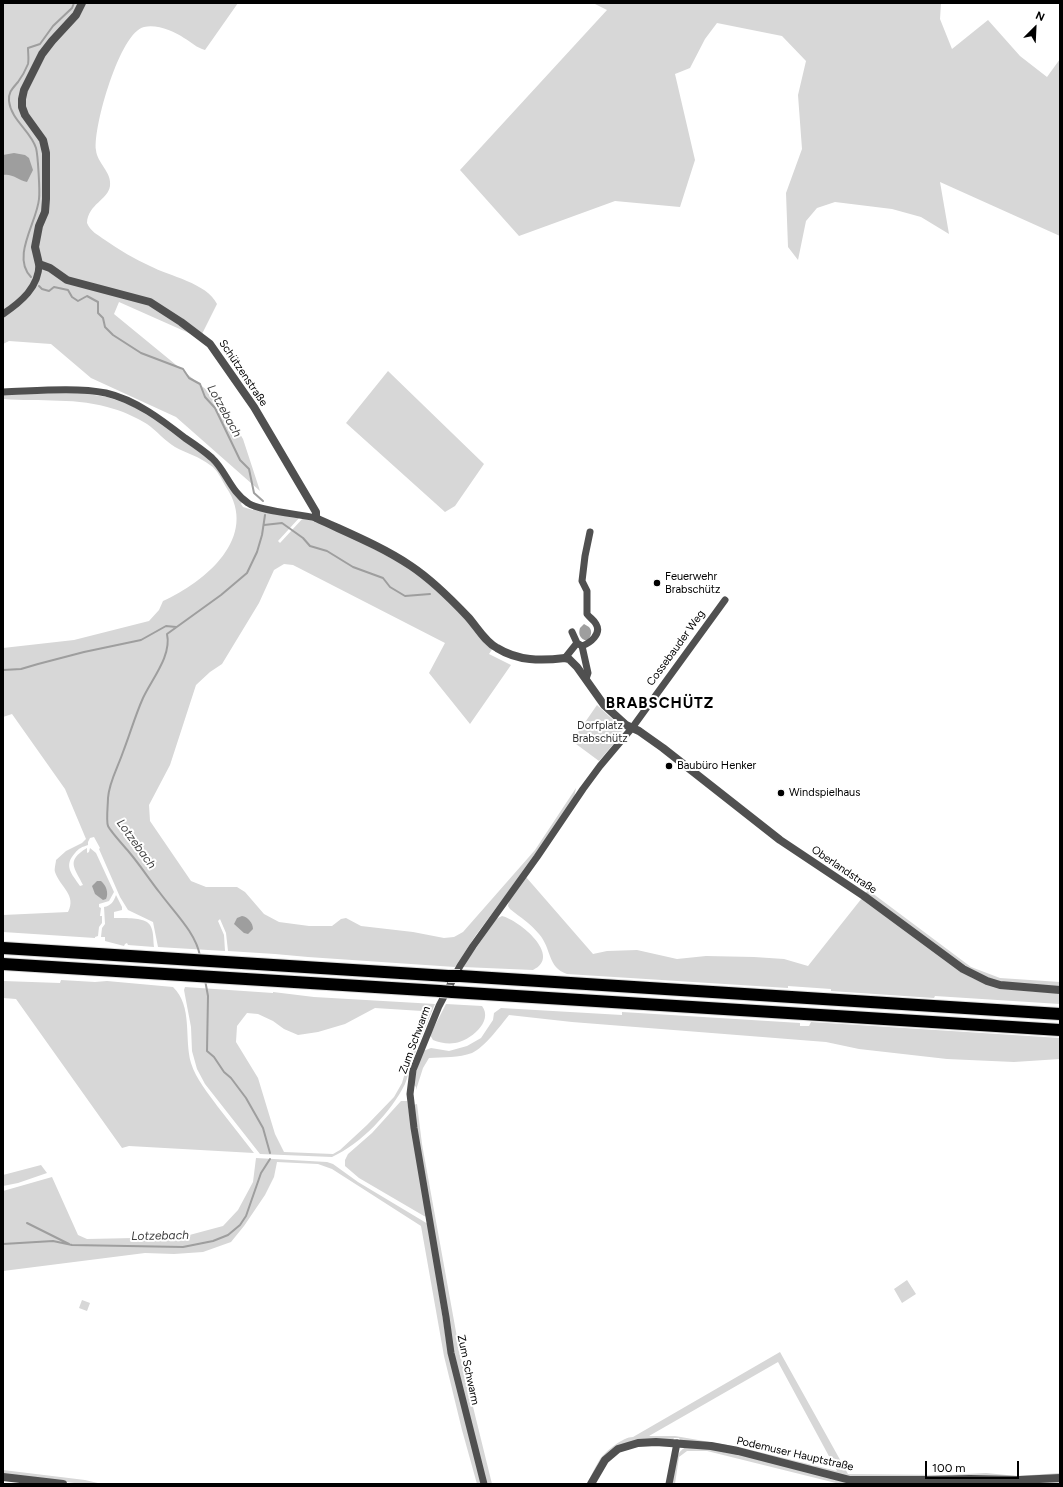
<!DOCTYPE html>
<html>
<head>
<meta charset="utf-8">
<style>
	body { margin:0 }
	#map { position:relative; width:1063px; height:1487px; overflow:hidden; background:#fff; font-family:Figtree,sans-serif }
	canvas { display:block }
	.frame { position:absolute; inset:0; border:4px solid #000; pointer-events:none }
	.north { position:absolute; left:1015px; top:8px; width:40px; height:40px; -webkit-text-stroke:3px #fff; paint-order:stroke; rotate:24deg; font-size:11px; font-weight:700; line-height:16px; text-align:center; color:#000 }
	.north::after { content:''; display:block; margin:auto; width:14px; height:18px; background:#000; clip-path:polygon(50% 0,100% 100%,50% 72%,0 100%) }
	.scale { position:absolute; left:925px; top:1461px; width:94px; height:18px; box-sizing:border-box; border:2px solid #000; border-top:0; padding-left:5px; font-size:12px; line-height:14px; white-space:nowrap; color:#000; -webkit-text-stroke:3px #fff; paint-order:stroke }
</style>
</head>
<body>
<div id="map">
<canvas width="1063" height="1487"></canvas>
<div class="frame"></div>
<div class="north">N</div>
<div class="scale">100 m</div>
</div>
<script>
const c = document.querySelector('canvas').getContext('2d');
c.lineJoin = 'round';
function fillPath(path, color) { c.fillStyle = color; c.fill(path, 'evenodd'); }
function trace(path, color, width, dash) { c.strokeStyle = color; c.lineWidth = width; c.lineCap = dash ? 'butt' : 'round'; c.setLineDash(dash || []); c.stroke(path); }
function label(font, color, halo, rows, align = 'center') {
  c.font = font + ' Figtree,sans-serif'; c.lineWidth = 4; c.setLineDash([]); c.textBaseline = 'middle'; c.strokeStyle = halo; c.fillStyle = color; for (const [text, x, y, turn = 0] of rows) {
    c.save(); c.translate(x, y); c.rotate((+turn || 0) * Math.PI / 180); c.textAlign = isNaN(turn) ? turn : align; if (halo) c.strokeText(text, 0, 0); c.fillText(text, 0, 0); c.restore();
  }
}
const green = new Path2D(`
	M 3,3 L 238,3 L 205,50 C 197,48 191,42 184,38 C 174,31 157,24 144,27 C 120,32 93,127 96,150 C 97,163 112,172 110,186 C 108,200 88,204 87,223 C 90,231 98,235 105,240 C 119,250 135,259 150,266 C 169,276 207,283 217,304 L 200,338 L 119,302 L 114,314 L 220,401 L 243,439 L 260,491 L 176,417 L 91,378 L 51,344 L 9,341 L 3,344 Z
	M 593,3 L 941,3 L 940,19 L 952,49 L 988,20 L 1020,56 L 1047,77 L 1060,59 L 1060,236 L 940,182 L 949,234 L 921,217 L 892,209 L 835,202 L 817,208 L 806,221 L 798,260 L 788,247 L 786,193 L 802,149 L 798,95 L 806,61 L 782,36 L 717,23 L 705,39 L 690,68 L 675,74 L 695,160 L 680,207 L 615,201 L 519,236 L 460,170 L 607,10 Z
	M 388,371 L 484,464 L 455,506 L 445,512 L 346,423 Z
	M 50,393 L 81,393 L 107,397 L 125,403 L 149,414 L 210,459 L 242,502 L 241,504 L 243,507 L 253,510 L 254,508 L 300,517 L 278,541 L 280,543 L 304,517 L 344,533 L 411,569 L 441,594 L 493,648 L 489,654 L 511,665 L 470,724 L 429,673 L 445,643 L 293,565 L 284,564 L 274,570 L 259,603 L 222,664 L 210,672 L 196,685 L 170,765 L 149,805 L 150,821 L 191,881 L 206,887 L 237,887 L 245,892 L 264,914 L 279,922 L 309,926 L 332,926 L 341,919 L 346,918 L 361,926 L 413,932 L 444,938 L 454,937 L 463,932 L 535,850 L 576,788 L 574,798 L 537,853 L 476,935 L 455,967 L 308,957 L 275,954 L 228,951 L 226,933 L 220,919 L 218,921 L 224,935 L 225,951 L 158,947 L 153,922 L 128,910 L 120,897 L 99,849 L 100,848 L 94,837 L 90,838 L 88,842 L 88,845 C 82,847 79,848 75,853 C 63,866 72,874 80,886 L 83,885 C 75,868 65,861 87,848 L 87,853 L 89,852 L 90,848 L 96,853 L 114,892 L 109,901 L 99,904 L 99,907 L 101,908 L 100,916 L 102,916 L 102,923 L 99,927 L 98,936 L 95,937 L 95,938 L 3,932 L 3,915 L 68,912 C 77,895 60,887 55,872 C 54,869 56,863 56,860 L 66,851 L 82,843 L 86,839 L 65,789 L 12,714 L 3,717 L 3,648 L 74,640 L 149,621 L 159,610 L 163,601 C 205,582 260,537 226,487 C 222,480 217,469 210,465 C 200,457 186,453 175,447 C 165,441 157,431 147,424 C 137,418 125,412 114,409 C 78,397 40,402 3,399 L 3,395 Z
	M 597,705 L 622,728 L 621,735 L 599,761 L 572,741 Z
	M 526,877 L 593,954 L 607,951 L 637,950 L 677,959 L 706,956 L 754,957 L 784,959 L 808,966 L 862,898 L 972,978 C 1002,991 1028,991 1060,993 L 1060,1004 L 935,996 L 934,998 L 831,991 L 831,989 L 788,986 L 788,988 L 567,974 C 547,967 552,949 539,934 C 531,924 520,917 510,909 L 508,906 L 509,901 Z
	M 868,890 L 971,967 L 1000,978 L 1060,982 L 1060,987 L 1001,982 L 974,973 L 865,894 Z
	M 116,895 L 122,907 L 122,910 L 114,912 L 114,918 C 122,918 146,917 150,925 C 154,931 153,940 154,947 L 128,945 L 127,943 L 125,944 L 124,946 L 105,941 L 105,937 L 101,937 L 102,928 L 105,924 L 104,907 C 111,906 114,901 116,895 Z
	M 502,916 C 519,920 563,956 533,970 L 463,967 L 496,919 Z
	M 61,980 L 95,982 L 107,981 L 173,987 C 193,1006 184,1038 191,1063 C 196,1079 208,1093 218,1107 C 230,1122 242,1138 254,1153 L 129,1146 L 122,1148 L 16,999 L 3,998 L 3,981 L 60,983 Z
	M 185,987 L 273,993 L 273,992 L 314,997 L 435,1004 C 427,1023 419,1042 412,1061 C 409,1069 408,1077 405,1084 C 391,1112 361,1144 332,1157 L 260,1154 L 205,1084 L 197,1069 L 192,1051 L 191,1027 L 184,990 ZM 375,1008 L 422,1011 L 420,1021 L 402,1083 L 394,1097 L 367,1125 L 340,1150 L 333,1154 L 284,1152 L 275,1134 L 258,1078 L 236,1042 L 237,1026 L 247,1013 L 258,1014 L 273,1021 L 284,1029 L 298,1035 L 318,1032 L 345,1024 Z
	M 446,1004 L 482,1006 C 494,1022 469,1041 455,1043 C 448,1044 440,1043 433,1040 L 430,1035 Z
	M 501,1008 L 622,1015 L 622,1012 L 800,1023 L 800,1026 L 809,1026 L 811,1022 L 1060,1038 L 1060,1059 L 1014,1062 L 947,1059 L 859,1049 L 826,1042 L 572,1022 L 509,1015 C 501,1025 484,1048 472,1053 C 459,1058 443,1057 429,1058 L 423,1068 L 416,1090 L 416,1087 L 414,1085 L 414,1078 L 423,1051 L 431,1048 L 449,1051 L 467,1046 L 481,1038 L 493,1020 L 494,1013 Z
	M 401,1101 L 407,1101 L 408,1106 L 427,1217 L 424,1216 L 359,1178 L 345,1166 L 345,1160 L 348,1154 L 372,1133 Z
	M 417,1104 L 422,1144 L 460,1354 L 492,1484 L 487,1484 L 454,1354 L 413,1105 Z
	M 256,1158 L 327,1162 L 333,1164 L 358,1182 L 428,1224 L 448,1352 L 483,1484 L 477,1484 L 462,1430 L 444,1356 L 421,1226 L 332,1169 L 318,1164 L 277,1162 L 274,1177 L 265,1195 L 244,1226 L 231,1242 L 203,1252 L 174,1254 L 145,1253 L 3,1271 L 3,1191 L 52,1177 L 78,1235 L 87,1239 L 182,1237 L 223,1226 L 238,1210 L 253,1182 Z
	M 41,1165 L 47,1173 L 18,1183 L 3,1186 L 3,1175 Z
	M 907,1280 L 916,1294 L 902,1303 L 894,1289 Z
	M 82,1300 L 90,1303 L 87,1311 L 79,1308 Z
	M 780,1352 L 848,1474 L 946,1475 L 986,1473 L 1017,1476 L 1060,1473 L 1060,1475 L 1047,1477 L 848,1476 L 680,1440 L 679,1438 L 674,1438 L 673,1440 L 626,1443 L 588,1484 L 587,1484 C 591,1476 595,1467 600,1459 C 606,1451 623,1437 633,1437 ZM 778,1362 L 837,1471 L 739,1447 L 675,1436 L 649,1436 Z
	M 690,1446 L 738,1454 L 839,1480 L 1060,1481 L 1060,1484 L 840,1484 L 707,1451 L 687,1451 L 679,1457 L 675,1484 L 672,1484 C 674,1471 674,1448 690,1446 Z
	M 3,1470 L 85,1480 L 102,1484 L 82,1484 L 3,1474 Z`);
const water = new Path2D(`
	M 14,153 L 25,155 L 29,158 L 33,170 L 27,182 C 18,180 12,173 3,175 L 3,155 Z
	M 584,624 L 589,627 C 593,632 591,636 587,641 C 580,639 578,634 580,628 Z
	M 97,881 L 101,881 C 106,885 109,893 106,899 L 103,900 L 95,894 L 92,886 Z
	M 242,916 C 248,917 253,923 253,929 L 248,934 L 244,933 L 234,924 L 237,918 Z`);
const stream = new Path2D(`
	M 31,277 C 11,257 37,222 39,199 C 40,192 38,155 36,148 C 31,131 11,120 9,101 C 8,92 13,88 18,82 C 21,78 26,69 28,64 C 29,59 28,53 28,48 L 40,44 L 53,26 L 72,8 L 74,3
	M 39,286 L 42,289 L 49,291 L 54,287 L 68,290 L 72,297 L 78,301 L 87,296 L 98,302 L 98,313 L 103,318 L 105,327 L 113,335 L 141,353 L 183,369 L 189,378 L 200,384 L 205,397 L 215,408 L 240,460 L 249,469 L 254,493 L 263,501
	M 264,525 L 282,523 L 303,538 L 310,546 L 327,551 L 353,567 L 383,578 L 390,587 L 405,596 L 430,594
	M 3,670 L 21,669 L 38,664 L 84,652 L 141,640 L 166,626 L 176,627
	M 200,956 C 196,933 174,912 160,893 C 149,879 140,865 129,852 C 124,846 111,832 108,826 C 106,821 108,804 108,798 C 109,782 118,767 123,752 C 130,734 135,716 143,698 C 151,680 172,656 167,634 L 221,595 L 247,573 L 257,552 L 262,535 L 265,515
	M 205,980 L 208,996 L 207,1051 L 214,1057 L 224,1072 L 231,1078 L 246,1098 L 263,1128 L 270,1153
	M 27,1223 L 69,1244
	M 3,1244 L 53,1241 L 72,1245 L 183,1247 L 213,1241 L 228,1235 L 240,1225 L 246,1216 L 261,1173 L 270,1159`);
const minor = new Path2D(`
	M 3,314 C 21,302 39,287 39,264
	M 3,392 C 35,391 75,387 106,393 C 136,400 162,420 185,438 C 194,444 204,451 212,458 C 226,471 231,492 248,503 C 259,511 300,514 316,518
	M 572,632 L 577,643
	M 582,646 C 590,643 602,634 596,624 C 594,620 590,618 587,614 L 587,591 L 582,581 L 585,556 L 590,532
	M 565,658 L 577,643 L 582,646 L 588,673 L 586,679
	M 484,1484 L 451,1353 L 446,1317 L 414,1128 L 410,1094 L 413,1070 L 439,1006 L 460,966 L 473,946 L 537,857 L 583,789 L 600,766 L 632,728 L 725,600
	M 669,1484 L 677,1443`);
const tertiary = new Path2D(`
	M 82,3 L 76,15 L 52,41 L 42,54 L 24,90 L 22,99 L 22,107 L 25,115 L 43,140 L 46,153 L 46,199 L 45,212 L 39,226 L 35,247 L 39,264 L 50,268 L 67,280 L 150,302 L 181,322 L 210,344 L 254,407 L 316,512 L 316,518 C 348,533 381,546 411,566 C 432,580 451,599 468,617 C 477,627 485,642 497,648 C 518,661 541,661 565,658 L 569,659 L 577,667 L 604,705 L 626,725 L 639,731 L 663,748 L 780,840 L 864,896 L 963,969 L 987,981 L 1000,985 L 1060,990
	M 3,1477 L 63,1484
	M 591,1484 L 605,1460 L 618,1449 L 638,1443 L 656,1442 L 711,1446 L 738,1451 L 850,1480 L 928,1480 L 970,1479 L 1019,1480 L 1060,1478`);
const motorway = new Path2D(`
	M 3,948 L 448,976
	M 3,964 L 440,991
	M 460,976 L 1060,1014
	M 452,992 L 1060,1030`);
const motorwayBridge = new Path2D(`
	M 448,976 L 460,976
	M 440,991 L 452,992`);
const markers = [
	[657,583,4,"#000"],
	[669,766,4,"#000"],
	[781,793,4,"#000"]
];
const streetNames = [
	["Schützenstraße",243,373,56],
	["Cossebauder Weg",676,648,-54],
	["Oberlandstraße",844,870,34],
	["Zum Schwarm",415,1040,-70],
	["Zum Schwarm",468,1370,78],
	["Podemuser Hauptstraße",795,1454,13]
];
const poiNames = [
	["Feuerwehr",665,577],
	["Brabschütz",665,590],
	["Baubüro Henker",677,766],
	["Windspielhaus",789,793]
];
const parkNames = [
	["Dorfplatz",600,726],
	["Brabschütz",600,739]
];
const waterNames = [
	["Lotzebach",224,411,61],
	["Lotzebach",136,844,54],
	["Lotzebach",160,1236,-1]
];
const districtNames = [
	["BRABSCHÜTZ",660,704]
];
fillPath(green, '#d7d7d7');
fillPath(water, '#9e9e9e');
trace(stream, '#9e9e9e', 2);
trace(motorway, '#dbdbdb', 14);
trace(minor, '#505050', 7);
trace(tertiary, '#505050', 8);
trace(motorway, '#000', 12);
trace(motorwayBridge, '#dbdbdb', 14, []);
trace(motorwayBridge, '#000', 12);
for (const [x, y, r, color] of markers) { const dot = new Path2D(); dot.arc(x, y, r, 0, 2 * Math.PI); c.fillStyle = color; c.fill(dot); trace(dot, '#fff', 1.5); }
label('11px', '#000', '#fff', streetNames);
label('11px', '#000', '#fff', poiNames, 'left');
label('11px', '#2e2e2e', '#fff', parkNames);
label('italic 12px', '#3f3f3f', '#fff', waterNames);
c.letterSpacing = '1px';
label('bold 15px', '#000', '#fff', districtNames);
c.letterSpacing = '0px';
</script>
</body>
</html>
